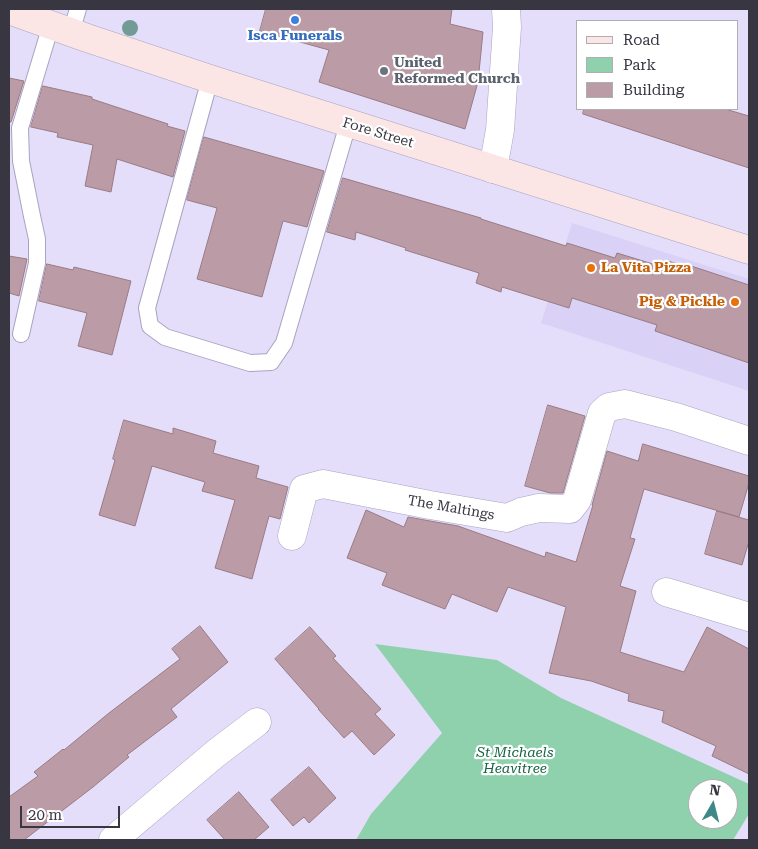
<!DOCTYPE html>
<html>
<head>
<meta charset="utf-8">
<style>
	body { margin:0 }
	#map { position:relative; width:758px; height:849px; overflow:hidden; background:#e4defb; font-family:"Roboto Serif",serif }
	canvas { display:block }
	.frame { position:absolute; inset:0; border:10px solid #383641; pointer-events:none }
	.legend { position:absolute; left:576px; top:20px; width:162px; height:90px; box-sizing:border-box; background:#fff; border:1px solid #afafb3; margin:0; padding:6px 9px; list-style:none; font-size:15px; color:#383641 }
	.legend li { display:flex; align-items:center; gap:10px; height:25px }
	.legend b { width:25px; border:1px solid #afafb3 }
	.north { position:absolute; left:688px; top:779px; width:50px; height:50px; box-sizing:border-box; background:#fff; border:1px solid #afafb3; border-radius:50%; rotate:8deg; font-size:14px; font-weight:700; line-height:20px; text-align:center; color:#383641 }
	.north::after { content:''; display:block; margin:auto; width:18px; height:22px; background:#3f888a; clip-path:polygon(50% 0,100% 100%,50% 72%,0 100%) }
	.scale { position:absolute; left:20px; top:806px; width:100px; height:22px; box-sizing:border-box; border:2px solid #383641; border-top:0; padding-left:6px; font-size:15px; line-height:18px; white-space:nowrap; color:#383641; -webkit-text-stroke:4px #fff; paint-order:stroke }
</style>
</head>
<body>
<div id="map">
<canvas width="758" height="849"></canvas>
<div class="frame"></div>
<ul class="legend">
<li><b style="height:6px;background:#fbe6e5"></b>Road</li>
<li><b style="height:14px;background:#8fd1ad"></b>Park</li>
<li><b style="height:14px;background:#bb9ba5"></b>Building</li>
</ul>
<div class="north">N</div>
<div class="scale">20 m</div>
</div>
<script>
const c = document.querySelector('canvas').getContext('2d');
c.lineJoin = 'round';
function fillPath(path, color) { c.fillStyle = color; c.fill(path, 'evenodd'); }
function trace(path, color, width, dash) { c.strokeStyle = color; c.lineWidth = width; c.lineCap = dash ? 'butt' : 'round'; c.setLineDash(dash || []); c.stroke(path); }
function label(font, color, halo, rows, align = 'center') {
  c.font = font + ' "Roboto Serif",serif'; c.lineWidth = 4.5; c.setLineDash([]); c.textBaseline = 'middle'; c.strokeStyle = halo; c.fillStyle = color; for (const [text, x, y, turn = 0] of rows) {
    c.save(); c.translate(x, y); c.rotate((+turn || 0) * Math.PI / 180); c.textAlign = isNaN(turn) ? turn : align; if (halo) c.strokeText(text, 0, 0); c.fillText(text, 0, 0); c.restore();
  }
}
const built = new Path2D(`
	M 572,223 L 749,279 L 749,391 L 541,323 Z`);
const green = new Path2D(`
	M 375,644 L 497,660 L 561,698 L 749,784 L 749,814 L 733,840 L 356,840 L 371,814 L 442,733 ZM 698,789 L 728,789 L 728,819 L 698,819 Z`);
const building = new Path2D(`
	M 266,9 L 452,9 L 450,24 L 483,32 L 478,82 L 465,129 L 319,82 L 329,50 L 260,31 Z
	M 9,78 L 24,81 L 11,122 L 9,122 Z
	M 43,86 L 92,97 L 92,99 L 168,124 L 167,126 L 185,131 L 173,177 L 117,159 L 111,192 L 85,186 L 93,145 L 57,137 L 58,133 L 31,127 Z
	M 584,109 L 725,109 L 749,116 L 749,168 L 583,114 Z
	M 204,137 L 324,171 L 307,227 L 283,221 L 262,297 L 197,279 L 217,208 L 187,200 Z
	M 343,178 L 481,218 L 481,219 L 566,246 L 567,243 L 615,258 L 617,253 L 666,268 L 668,261 L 681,265 L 682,263 L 749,285 L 749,363 L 655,331 L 657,325 L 572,298 L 569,308 L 502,287 L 501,292 L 476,283 L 479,273 L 405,250 L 406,248 L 356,232 L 355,240 L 327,232 Z
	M 9,256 L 27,259 L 19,296 L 9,293 Z
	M 47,264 L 73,270 L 74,267 L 131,281 L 112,355 L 78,346 L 87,313 L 39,301 Z
	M 548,405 L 585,416 L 563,493 L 550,493 L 525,486 Z
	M 124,420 L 173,434 L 173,428 L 216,441 L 213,453 L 259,466 L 256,478 L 288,487 L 280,519 L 269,516 L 252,579 L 215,568 L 235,500 L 202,491 L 205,482 L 152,466 L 135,526 L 99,515 L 115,460 L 113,459 Z
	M 643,444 L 749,476 L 749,483 L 739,517 L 644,489 L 630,538 L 635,539 L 620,586 L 636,591 L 620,652 L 684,672 L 707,627 L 749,649 L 749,774 L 712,756 L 716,746 L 662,722 L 664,711 L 628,701 L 629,694 L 591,681 L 549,673 L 566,607 L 508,587 L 497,612 L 452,594 L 445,609 L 382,585 L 387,573 L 347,558 L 366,510 L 404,527 L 408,517 L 458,526 L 545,557 L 546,552 L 576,562 L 593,505 L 592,505 L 607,451 L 638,461 Z
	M 717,511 L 749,520 L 749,541 L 742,565 L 705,554 Z
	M 200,626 L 228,662 L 171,709 L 177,717 L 127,755 L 129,757 L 93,787 L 24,840 L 9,840 L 9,797 L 38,776 L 34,772 L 63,749 L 64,750 L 109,713 L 180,659 L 172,649 Z
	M 310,627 L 336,656 L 333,658 L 381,709 L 375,714 L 395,735 L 374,755 L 352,731 L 344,738 L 318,709 L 319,709 L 275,659 Z
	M 309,767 L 336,798 L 309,823 L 304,817 L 293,826 L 271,800 Z
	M 239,792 L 269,827 L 254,840 L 225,840 L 207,820 Z`);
const lane = new Path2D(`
	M 71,32 L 78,9
	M 210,79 L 147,308 L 150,326 L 165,337 L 250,363 L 271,362 L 284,343 L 348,124
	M 21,334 L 37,263 L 37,239 L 32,216 L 21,161 L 20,128 L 51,25`);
const street = new Path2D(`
	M 493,169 L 500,130 L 507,27 L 506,9
	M 292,536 L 304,489 L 323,484 L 430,505 L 507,518 L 521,512 L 539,508 L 570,509 L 577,500 L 602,413 L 609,407 L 625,404 L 676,417 L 749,441
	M 666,592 L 749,617
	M 113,840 L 215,754 L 257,722`);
const secondary = new Path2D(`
	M 9,10 L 87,38 L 210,79 L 749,250`);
const trees = [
	[130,28]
];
const markers = [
	[295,20,5,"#3f7fe0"],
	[384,71,5,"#6b7280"],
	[591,268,5,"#e8710a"],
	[735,302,5,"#e8710a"]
];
const shopNames = [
	["Isca Funerals",295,36]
];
const worshipNames = [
	["United",394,63],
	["Reformed Church",394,79]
];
const streetNames = [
	["Fore Street",378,133,17],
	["The Maltings",451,508,10]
];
const foodNames = [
	["La Vita Pizza",601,268],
	["Pig & Pickle",725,302,"right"]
];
const parkNames = [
	["St Michaels",515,753],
	["Heavitree",515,769]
];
fillPath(built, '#dad2f6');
fillPath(green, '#8fd1ad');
fillPath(building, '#bb9ba5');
trace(building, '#9a7b85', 1);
trace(lane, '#a9a3bf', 18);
trace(street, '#a9a3bf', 29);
trace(secondary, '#a9a3bf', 29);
trace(lane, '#fff', 16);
trace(street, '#fff', 28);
trace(secondary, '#fbe6e5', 28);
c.fillStyle = '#739b96';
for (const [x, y] of trees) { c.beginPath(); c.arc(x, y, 8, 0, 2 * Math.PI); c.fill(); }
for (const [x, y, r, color] of markers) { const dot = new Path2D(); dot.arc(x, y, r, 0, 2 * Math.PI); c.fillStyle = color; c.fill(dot); trace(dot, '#fff', 2); }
label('bold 14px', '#366cbe', '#fff', shopNames);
label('bold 14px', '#5b616d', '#fff', worshipNames, 'left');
label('14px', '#383641', '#fff', streetNames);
label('bold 14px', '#c56008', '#fff', foodNames, 'left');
label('italic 14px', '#166543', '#fff', parkNames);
</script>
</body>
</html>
